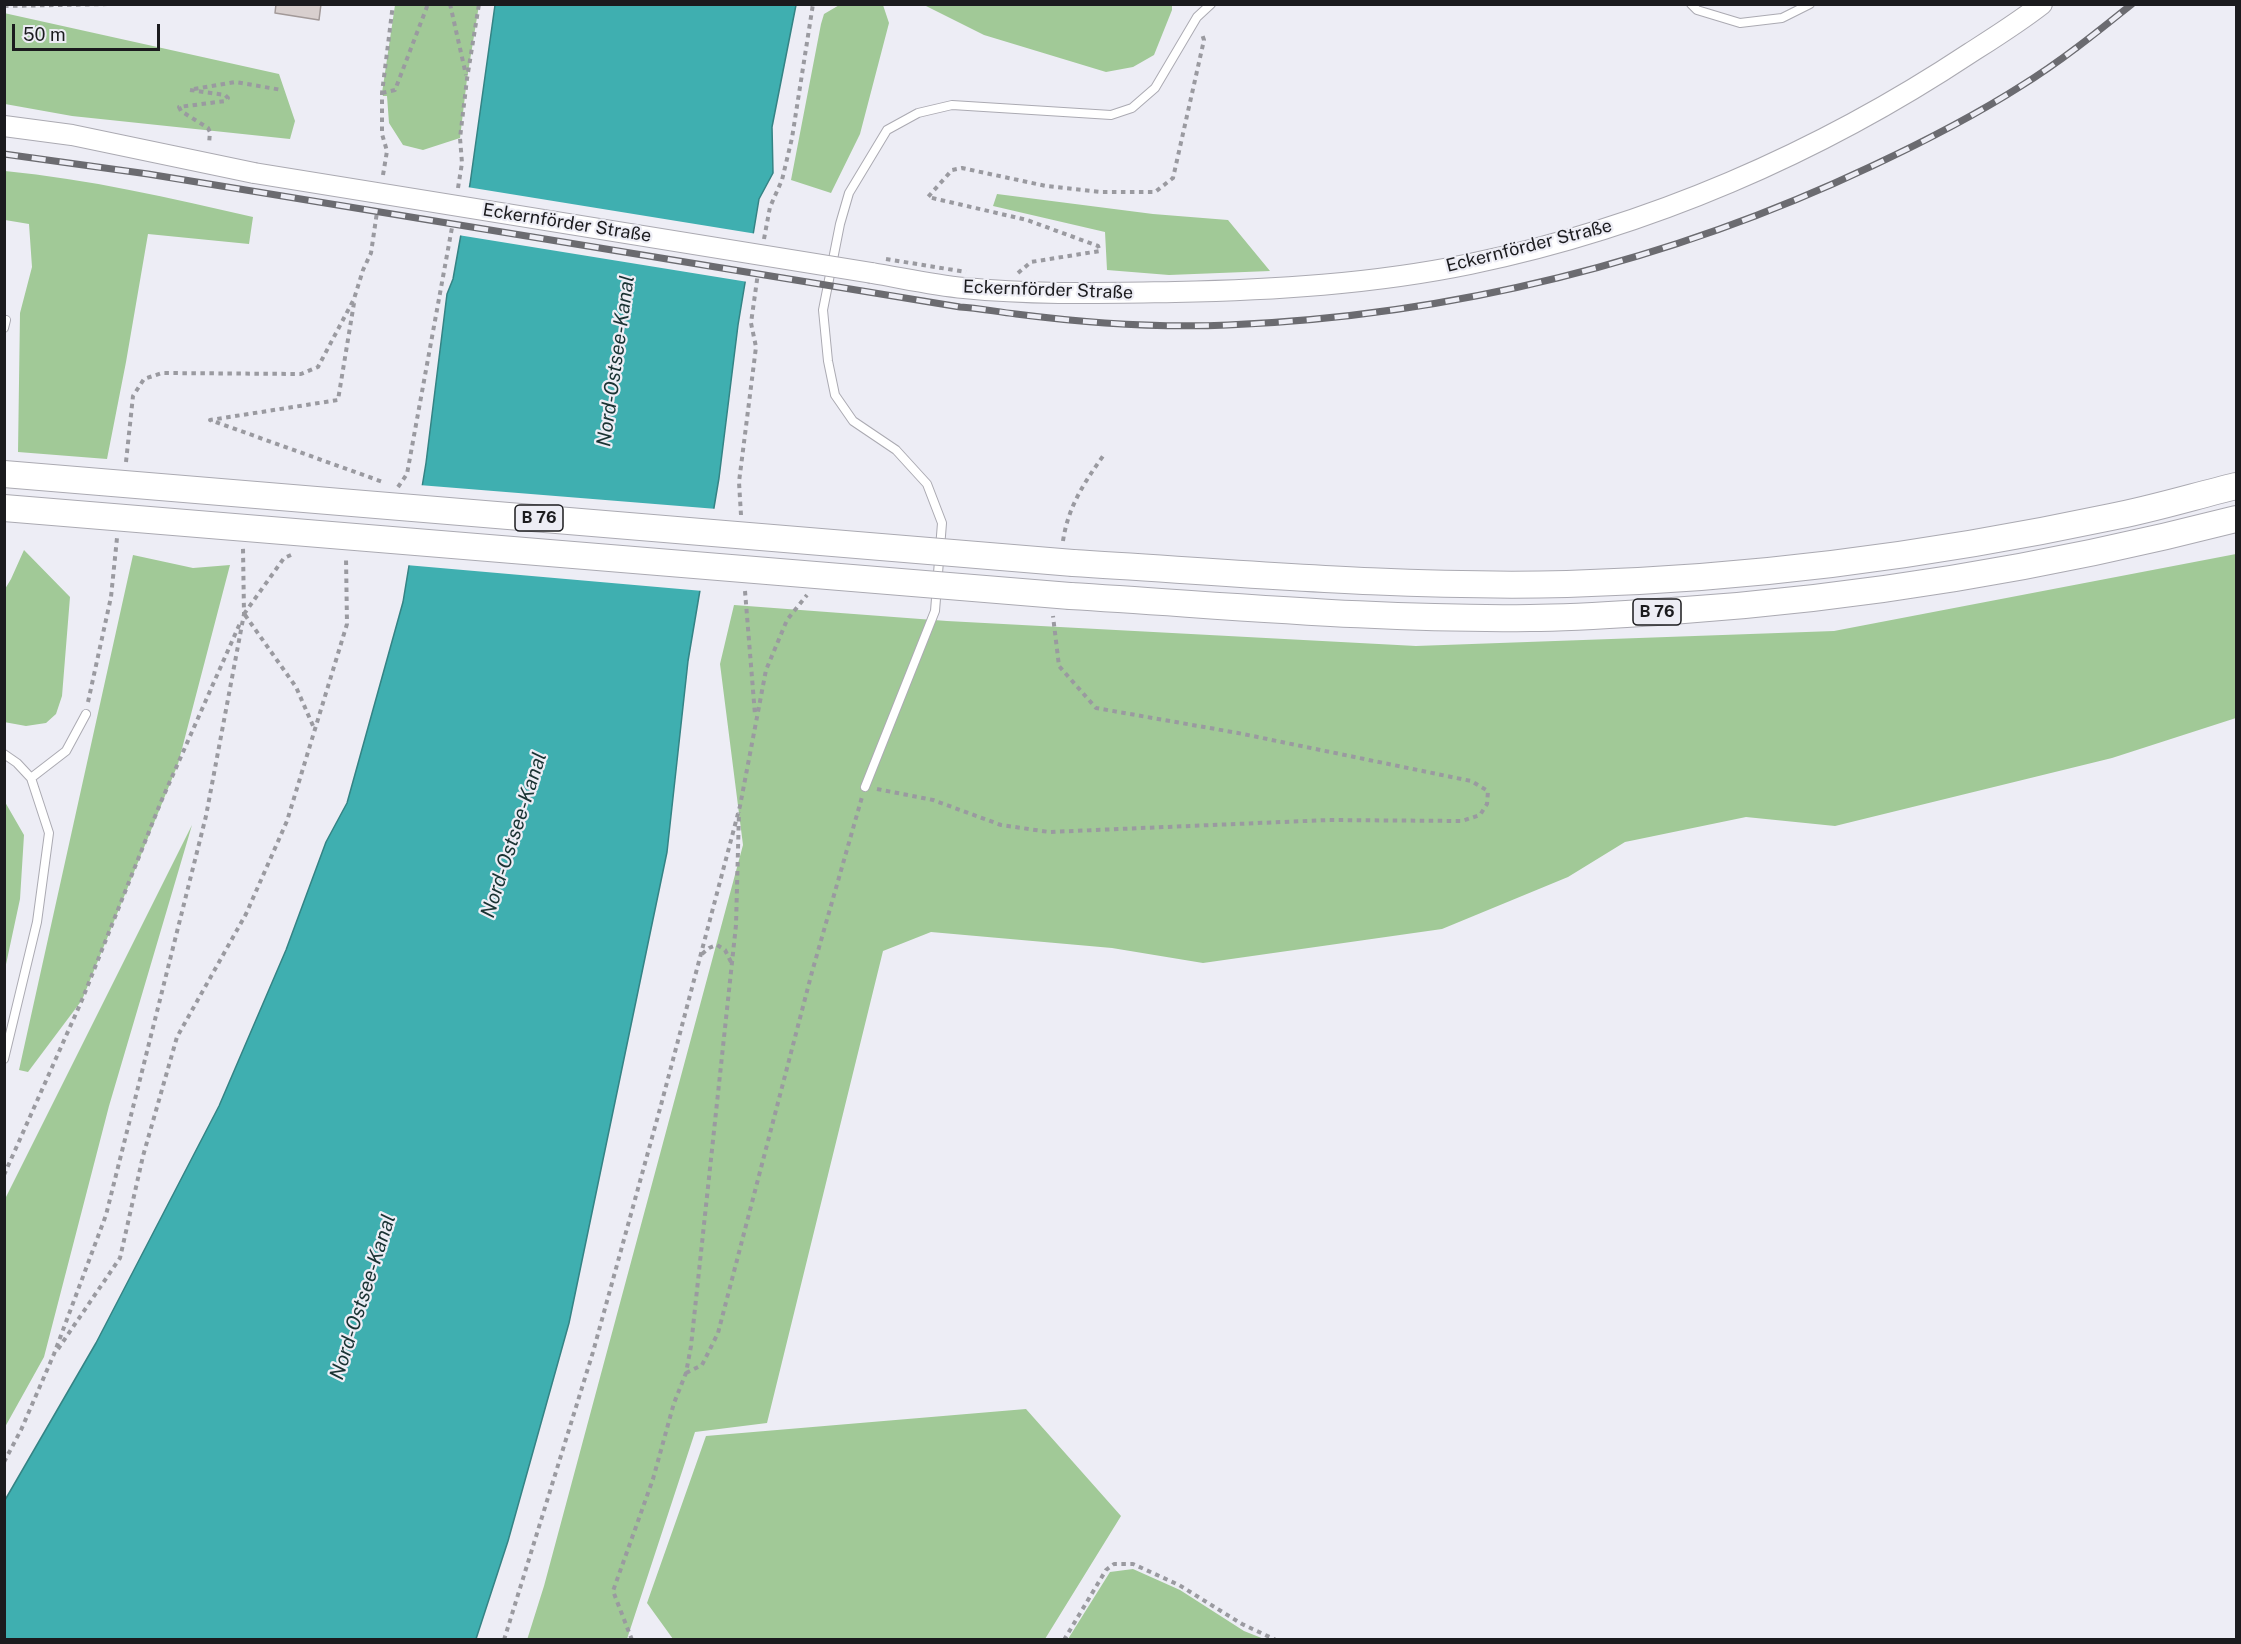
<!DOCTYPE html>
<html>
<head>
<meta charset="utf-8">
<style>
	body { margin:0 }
	#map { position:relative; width:2241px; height:1644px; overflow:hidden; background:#ededf5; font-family:"Public Sans",sans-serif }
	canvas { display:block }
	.frame { position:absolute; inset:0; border:6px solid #1b1b1e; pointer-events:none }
	.scale { position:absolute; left:12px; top:24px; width:148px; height:27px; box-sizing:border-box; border:3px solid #1b1b1e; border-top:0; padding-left:8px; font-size:18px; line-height:21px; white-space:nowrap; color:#1b1b1e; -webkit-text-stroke:4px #ededf5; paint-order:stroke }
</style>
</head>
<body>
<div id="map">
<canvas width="2241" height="1644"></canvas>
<div class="frame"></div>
<div class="scale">50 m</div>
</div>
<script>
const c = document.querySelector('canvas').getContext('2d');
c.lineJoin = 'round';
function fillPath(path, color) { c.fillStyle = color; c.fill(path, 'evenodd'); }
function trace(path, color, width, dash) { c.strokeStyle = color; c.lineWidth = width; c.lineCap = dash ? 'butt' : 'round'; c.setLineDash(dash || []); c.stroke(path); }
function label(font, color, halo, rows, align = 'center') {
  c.font = font + ' "Public Sans",sans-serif'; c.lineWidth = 4.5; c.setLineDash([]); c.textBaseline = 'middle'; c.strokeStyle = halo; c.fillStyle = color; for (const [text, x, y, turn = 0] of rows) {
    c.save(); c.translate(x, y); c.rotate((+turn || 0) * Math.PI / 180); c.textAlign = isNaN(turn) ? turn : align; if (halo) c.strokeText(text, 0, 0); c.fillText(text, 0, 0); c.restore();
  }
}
const green = new Path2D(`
	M 841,4 L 883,5 L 889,23 L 860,134 L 831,193 L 791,180 L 821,24 L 824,14 Z
	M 395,5 L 479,5 L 467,79 L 460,138 L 423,150 L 403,145 L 389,123 L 387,96 L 383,96 L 382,93 Z
	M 924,5 L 1172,5 L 1172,10 L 1154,55 L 1133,67 L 1106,72 L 984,35 Z
	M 4,13 L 279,74 L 295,121 L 290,139 L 72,116 L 5,104 Z
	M 5,171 C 88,179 171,198 253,217 L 249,244 L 148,234 L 126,362 L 107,459 L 18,452 L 20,313 L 32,267 L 29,224 L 5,220 Z
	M 997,194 L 1153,214 L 1228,220 L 1270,271 L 1169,275 L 1107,270 L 1105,232 L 993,206 Z
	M 24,550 L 70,597 L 62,696 L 56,714 L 46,723 L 26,726 L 4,722 L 5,589 L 11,579 Z
	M 2236,554 L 2236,718 L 2112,758 L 1835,826 L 1746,817 L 1625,842 L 1568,877 L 1442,929 L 1203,963 L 1112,948 L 931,932 L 883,951 L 767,1423 L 695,1432 L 627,1639 L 527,1640 L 544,1586 L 743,845 L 720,664 L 734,605 L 947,621 L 1416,646 L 1834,631 Z
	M 133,555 L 193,568 L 230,565 L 178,764 L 82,1000 L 28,1072 L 19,1070 Z
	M 5,802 L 24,835 L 20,899 L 5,969 Z
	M 192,825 L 109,1106 L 44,1357 L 5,1427 L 5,1199 Z
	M 1026,1409 L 1121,1516 L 1045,1639 L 673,1639 L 647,1603 L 706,1436 Z
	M 1133,1569 L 1180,1590 L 1244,1631 L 1264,1639 L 1068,1639 L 1110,1572 Z`);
const water = new Path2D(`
	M 495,5 L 796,5 L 772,127 L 773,173 L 759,199 L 738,325 L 719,478 L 688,661 L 667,852 L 569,1323 L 508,1541 L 476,1639 L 5,1640 L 5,1500 L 96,1343 L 219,1106 L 286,950 L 326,842 L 347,803 L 403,602 L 426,463 L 447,294 L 453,279 L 470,184 Z`);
const pier = new Path2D(`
	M 467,187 L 757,234 L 748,282 L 458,235 Z
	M 419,485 L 717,509 L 703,591 L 406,565 Z`);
const building = new Path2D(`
	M 276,4 L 321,4 L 319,20 L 275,13 Z`);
const path = new Path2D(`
	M 450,4 L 466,75
	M 4,6 L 110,4
	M 194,89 L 235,82 L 282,90
	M 190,90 L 225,95 L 228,98 L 225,101 L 179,107 L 181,111 L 208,128 L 210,132 L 209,144
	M 382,93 L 395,90 L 428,4
	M 383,175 L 387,151 L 382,134 L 382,93 L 393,4
	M 458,188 L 462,163 L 460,138 L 467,79 L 479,4
	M 764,239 L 770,207 L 782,180 L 792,138 L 813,4
	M 1018,273 L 1031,262 L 1100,251 L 1098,246 L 1027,220 L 928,197 L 952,170 L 962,168 L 1046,186 L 1101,192 L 1155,192 L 1173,178 L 1204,40 L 1202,34
	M 354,303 L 338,400 L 210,420 L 383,482
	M 126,462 L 133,396 L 144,379 L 162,373 L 301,374 L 318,367 L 354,299 L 363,270 L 371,253 L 377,212
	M 398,487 L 407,474 L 453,222
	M 741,515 L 739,482 L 756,347 L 751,323 L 758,273
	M 1063,541 C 1068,507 1084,483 1103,456
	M 745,591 L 755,715
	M 244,614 L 284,558 L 291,555
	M 245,615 L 296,687 L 314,728
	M 88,702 L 111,597 L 117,538
	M 877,789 L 933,800 L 1001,825 L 1049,832 L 1329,820 L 1462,821 L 1480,815 L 1487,804 L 1488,791 L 1471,781 L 1238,733 L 1096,708 L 1059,666 L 1053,616
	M 702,954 L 709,948 L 717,945 L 725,950 L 731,962
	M 4,1175 L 82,1000 L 160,804 L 241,621
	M 58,1349 L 120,1258 L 143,1156 L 177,1037 L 246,914 L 287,821 L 347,624 L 346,557
	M 686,1373 L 702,1365 L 718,1333 L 812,972 L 862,797
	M 4,1462 L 21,1430 L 54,1354 L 106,1215 L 206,816 L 244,614 L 243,548
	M 504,1640 L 593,1352 L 661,1105 L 740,806 L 766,670 L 787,620 L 807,595
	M 632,1640 L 613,1591 L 653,1479 L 674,1403 L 686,1373 L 691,1346 L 736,925 L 739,812
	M 1064,1640 L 1106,1570 L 1114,1564 L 1133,1564 L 1179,1585 L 1242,1624 L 1276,1640`);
const service = new Path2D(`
	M 1691,4 L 1697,10 L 1740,23 L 1782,18 L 1810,4
	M 4,328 L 6,320
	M 4,754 L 17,763 L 31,778 L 49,833 L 37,922 L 4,1059
	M 31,778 L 66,751 L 86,714
	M 865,787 L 935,611 L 942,523 L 927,484 L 896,450 L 853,421 L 835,395 L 828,361 L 823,310 L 840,224 L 849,193 L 887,130 L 918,113 L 952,105 L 1111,115 L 1132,108 L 1155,88 L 1197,17 L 1211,4`);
const tertiary = new Path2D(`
	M 4,126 L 72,135 L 254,173
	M 872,273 C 902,278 933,285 964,288 C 1033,295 1105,293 1175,292 C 1273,290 1373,284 1470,264 C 1649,227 1819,153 1970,53 C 1995,37 2019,22 2042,4`);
const trunk = new Path2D(`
	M 1073,563 C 1238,573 1402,588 1567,584 C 1750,579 1932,555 2111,517 C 2153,509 2195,496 2236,486
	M 1070,596 C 1222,605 1378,620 1530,618 C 1577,618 1625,614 1672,611 C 1865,598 2049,567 2236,519`);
const rail = new Path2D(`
	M 4,154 L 148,174 L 960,307 C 979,308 997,312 1016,314 C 1086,323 1158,328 1228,325 C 1451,316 1671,261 1872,166 C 1923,142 1974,116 2021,86 C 2060,62 2096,33 2132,4`);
const pathBridge = new Path2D(`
	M 886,259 L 966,272`);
const tertiaryBridge = new Path2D(`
	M 254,173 L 872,273`);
const trunkBridge = new Path2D(`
	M 4,474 L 1073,563
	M 4,508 L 1070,596`);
const shields = [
	[539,518,48],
	[1657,612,48]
];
const shieldNames = [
	["B 76",539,518],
	["B 76",1657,612]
];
const streetNames = [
	["Eckernförder Straße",567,223,9],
	["Eckernförder Straße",1529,246,-14],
	["Eckernförder Straße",1048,290,2]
];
const waterNames = [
	["Nord-Ostsee-Kanal",616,361,-82],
	["Nord-Ostsee-Kanal",514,835,-72],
	["Nord-Ostsee-Kanal",363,1297,-72]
];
fillPath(green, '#a1c997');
fillPath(water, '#3fafb0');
trace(water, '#348384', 1.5);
fillPath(pier, '#ededf5');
fillPath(building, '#d8cfce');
trace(building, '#a29998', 1.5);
trace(service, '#abaab2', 10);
trace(tertiary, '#abaab2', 22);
trace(trunk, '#abaab2', 28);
trace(path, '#9a9aa0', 4, [4.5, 4.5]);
trace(service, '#fff', 8);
trace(tertiary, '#fff', 20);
trace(trunk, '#fff', 26);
trace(rail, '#6b6b70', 7);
trace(rail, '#ededf5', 4.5, [14]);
trace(tertiaryBridge, '#abaab2', 22, []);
trace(trunkBridge, '#abaab2', 28, []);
trace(pathBridge, '#9a9aa0', 4, [4.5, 4.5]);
trace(tertiaryBridge, '#fff', 20);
trace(trunkBridge, '#fff', 26);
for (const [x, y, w] of shields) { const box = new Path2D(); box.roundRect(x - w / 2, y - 13, w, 26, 4.5); c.fillStyle = '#ededf5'; c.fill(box); trace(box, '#1b1b1e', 1.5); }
label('bold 16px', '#1b1b1e', null, shieldNames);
label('18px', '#1b1b1e', '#ededf5', streetNames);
label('italic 20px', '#193232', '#ededf5', waterNames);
</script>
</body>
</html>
